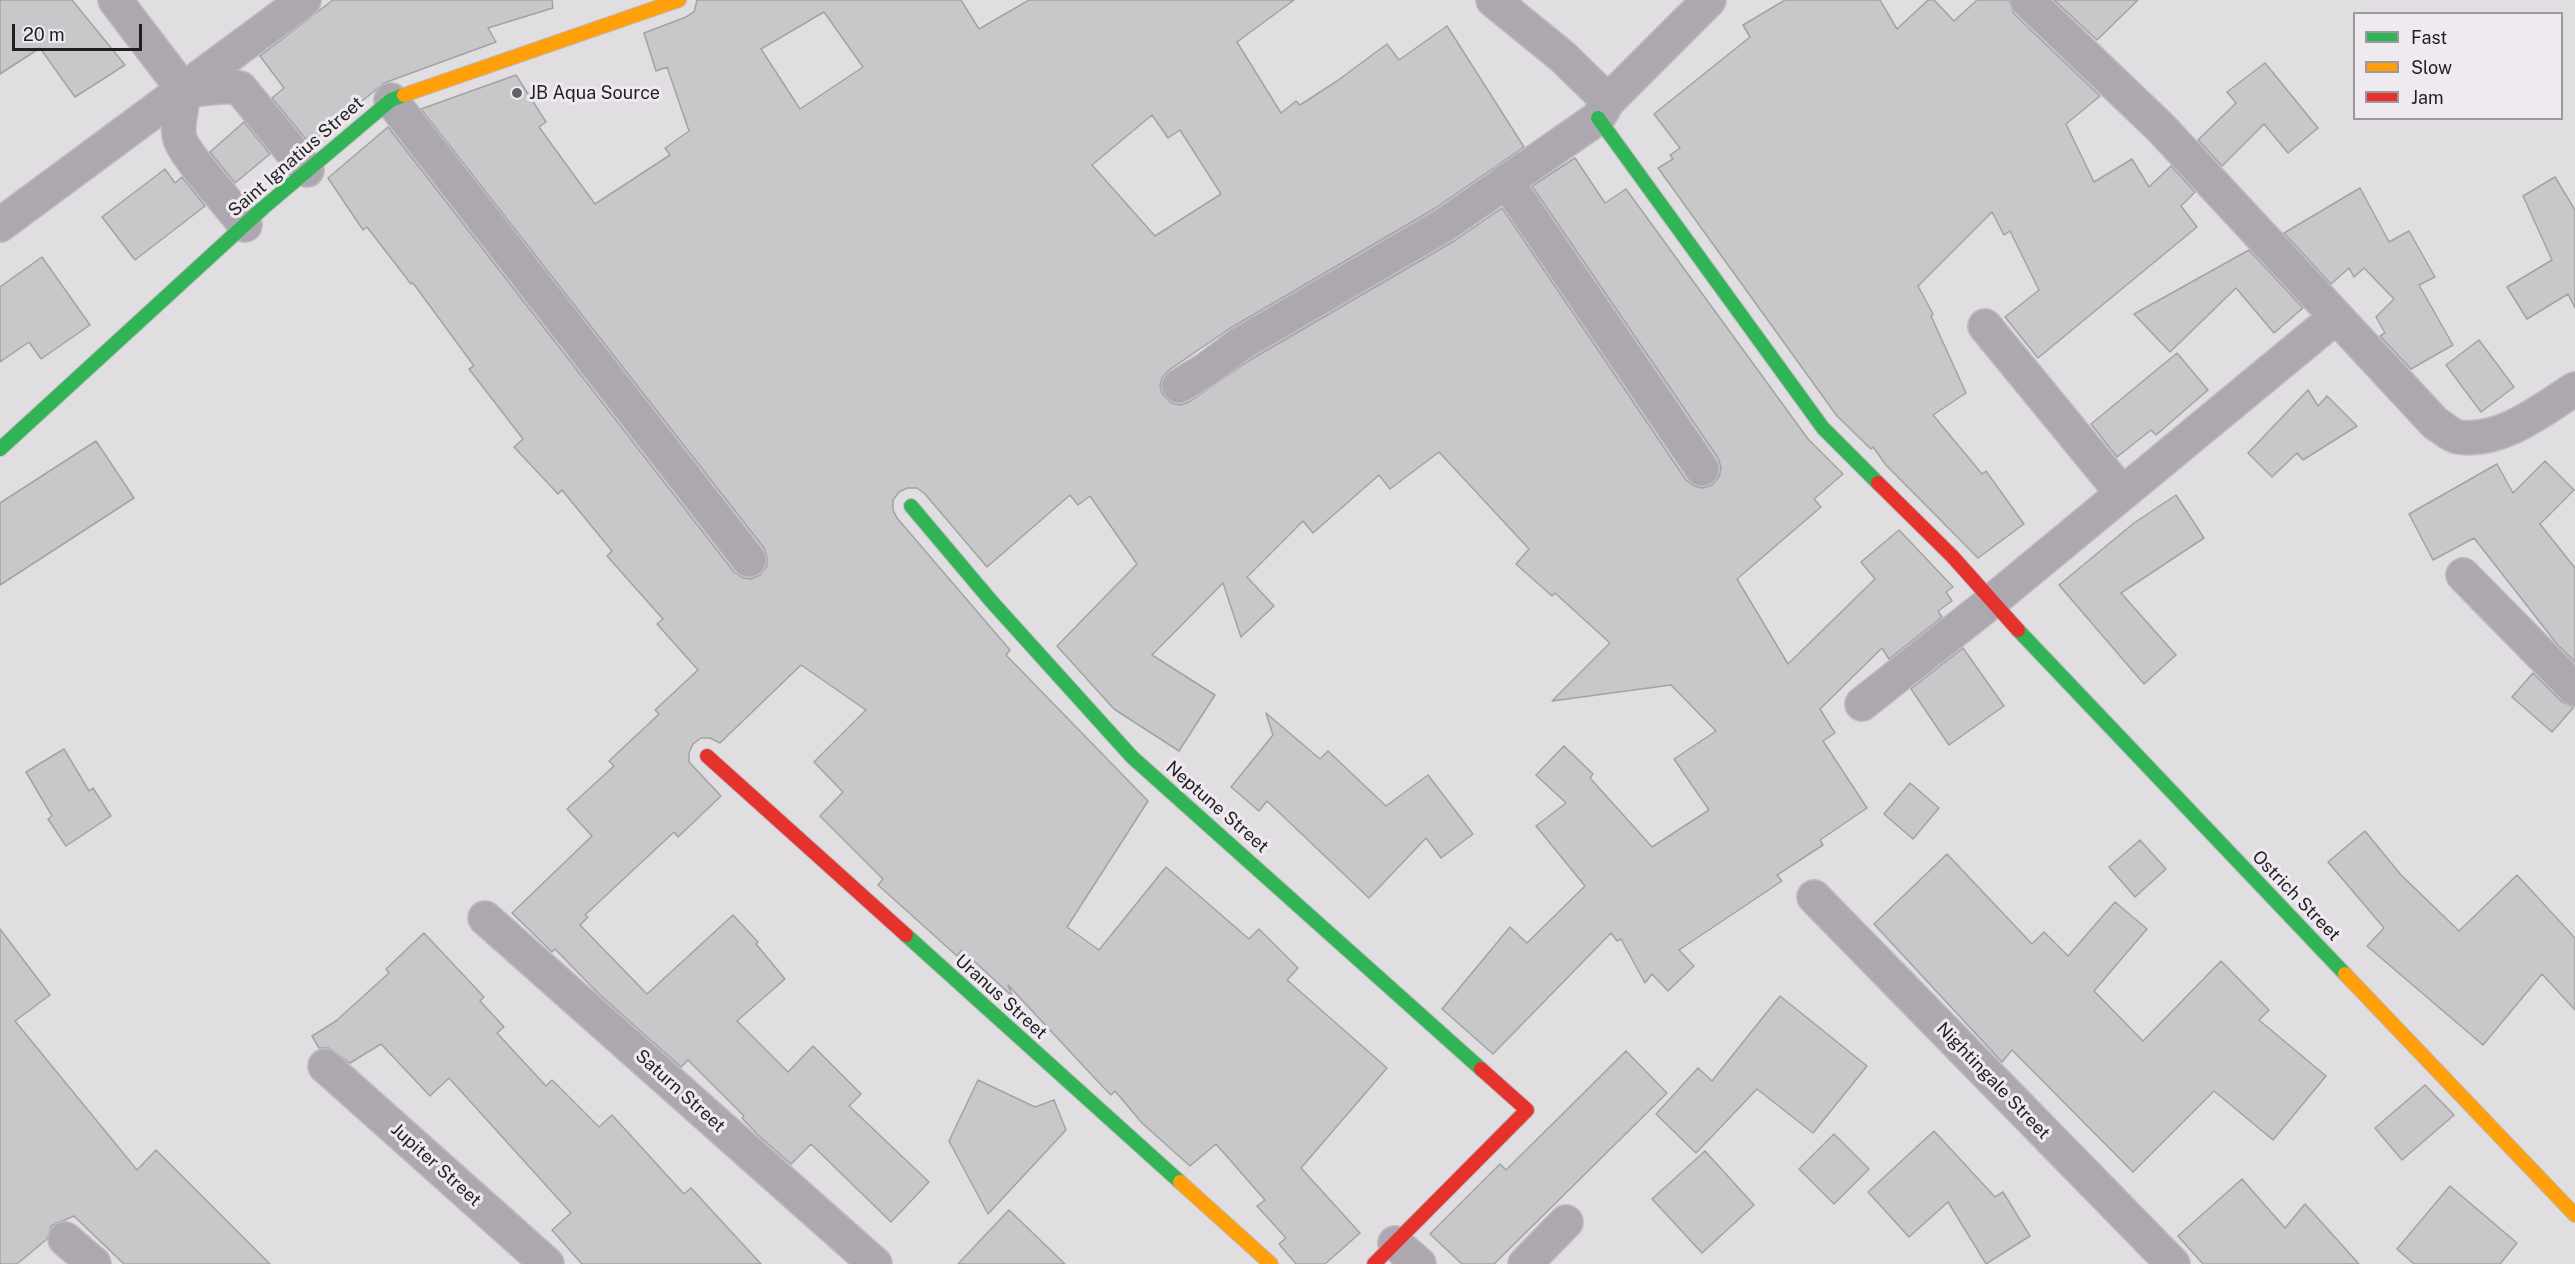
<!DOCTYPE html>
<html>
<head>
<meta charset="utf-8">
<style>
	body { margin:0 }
	#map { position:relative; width:2575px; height:1264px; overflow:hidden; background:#e0dee1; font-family:"Public Sans",sans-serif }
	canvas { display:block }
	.legend { position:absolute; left:2353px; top:12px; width:210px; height:108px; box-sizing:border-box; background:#eeeaef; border:2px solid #9c999d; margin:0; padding:8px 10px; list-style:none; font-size:18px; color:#211f21 }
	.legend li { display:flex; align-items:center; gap:12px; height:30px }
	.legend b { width:30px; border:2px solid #9c999d }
	.scale { position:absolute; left:12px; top:24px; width:130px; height:27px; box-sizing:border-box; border:3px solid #211f21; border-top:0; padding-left:8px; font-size:18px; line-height:21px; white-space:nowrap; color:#211f21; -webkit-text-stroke:4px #eeeaef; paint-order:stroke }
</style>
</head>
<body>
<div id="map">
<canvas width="2575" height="1264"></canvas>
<ul class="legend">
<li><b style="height:8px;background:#30b455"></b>Fast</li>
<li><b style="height:8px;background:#ff9f0a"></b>Slow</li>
<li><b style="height:8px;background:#e5322d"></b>Jam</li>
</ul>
<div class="scale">20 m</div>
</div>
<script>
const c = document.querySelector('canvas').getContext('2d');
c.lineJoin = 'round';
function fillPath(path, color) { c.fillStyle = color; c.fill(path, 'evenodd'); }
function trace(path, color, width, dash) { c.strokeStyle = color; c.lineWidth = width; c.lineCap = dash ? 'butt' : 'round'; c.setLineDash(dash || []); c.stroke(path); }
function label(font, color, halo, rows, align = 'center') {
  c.font = font + ' "Public Sans",sans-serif'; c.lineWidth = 6; c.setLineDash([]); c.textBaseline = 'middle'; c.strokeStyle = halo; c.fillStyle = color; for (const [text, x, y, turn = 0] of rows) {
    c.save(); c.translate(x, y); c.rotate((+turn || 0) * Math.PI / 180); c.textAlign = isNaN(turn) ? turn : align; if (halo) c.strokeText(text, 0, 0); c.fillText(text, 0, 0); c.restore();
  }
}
const building = new Path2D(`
	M 0,0 L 72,0 L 125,65 L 75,97 L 40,48 L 0,74 Z
	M 333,0 L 552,0 L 553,8 L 488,28 L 496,42 L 384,83 L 310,144 L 272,98 L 284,88 L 260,56 Z
	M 697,0 L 961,0 L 979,29 L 1029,0 L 1294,0 L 1237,42 L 1281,113 L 1296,101 L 1300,105 L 1337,81 L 1387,44 L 1399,60 L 1447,26 L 1524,147 L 1434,209 L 1229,329 L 1169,370 L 1162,378 L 1160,387 L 1163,395 L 1171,403 L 1180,405 L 1189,402 L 1250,360 L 1454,241 L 1502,208 L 1686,480 L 1694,486 L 1703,488 L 1712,485 L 1719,477 L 1721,467 L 1718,458 L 1532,186 L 1575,158 L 1605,203 L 1626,189 L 1808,439 L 1843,474 L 1814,499 L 1821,507 L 1737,579 L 1788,664 L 1875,579 L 1861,562 L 1899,530 L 1953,587 L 1946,592 L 1952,601 L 1938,611 L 1942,617 L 1889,659 L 1882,648 L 1820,709 L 1835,733 L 1823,741 L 1867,808 L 1820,840 L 1823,845 L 1777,875 L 1782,881 L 1679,950 L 1694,966 L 1668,991 L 1652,974 L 1645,983 L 1621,939 L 1617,941 L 1611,933 L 1493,1054 L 1442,1009 L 1510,927 L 1527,943 L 1585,886 L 1536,826 L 1566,803 L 1536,775 L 1564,746 L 1593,774 L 1590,778 L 1652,847 L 1709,810 L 1674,759 L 1716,731 L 1671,685 L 1552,701 L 1610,643 L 1555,593 L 1552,596 L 1516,564 L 1529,549 L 1439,452 L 1390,489 L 1379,475 L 1313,533 L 1303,521 L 1247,577 L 1274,606 L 1241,637 L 1223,583 L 1152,655 L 1215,695 L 1179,751 L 1114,709 L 1057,646 L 1137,564 L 1090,496 L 1078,505 L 1070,495 L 987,567 L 925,494 L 917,488 L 907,488 L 899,492 L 893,500 L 893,510 L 897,518 L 1010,650 L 1006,655 L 1148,801 L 1067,927 L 1099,950 L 1166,867 L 1249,939 L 1259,929 L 1298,968 L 1287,980 L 1387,1068 L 1301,1168 L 1360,1233 L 1325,1264 L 1296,1264 L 1279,1244 L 1286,1238 L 1257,1206 L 1265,1200 L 1216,1144 L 1190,1166 L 1142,1123 L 1115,1091 L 1111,1095 L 1103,1087 L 1008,985 L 1013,997 L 962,950 L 957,956 L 878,885 L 883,879 L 820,816 L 843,792 L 814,762 L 866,710 L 801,665 L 720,743 L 710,738 L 701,738 L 693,744 L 689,753 L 689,762 L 721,796 L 678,837 L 674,832 L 585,915 L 588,917 L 580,925 L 647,994 L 733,915 L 758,942 L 756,944 L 785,979 L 737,1021 L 788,1072 L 813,1046 L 861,1094 L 849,1106 L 929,1182 L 891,1222 L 811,1144 L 791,1164 L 758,1135 L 742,1118 L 744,1116 L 688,1060 L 681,1067 L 599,994 L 555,949 L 552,952 L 512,913 L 592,836 L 567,809 L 614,766 L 609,761 L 659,714 L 655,710 L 698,670 L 657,624 L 663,619 L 607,556 L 612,551 L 562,490 L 558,494 L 514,447 L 523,439 L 469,369 L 474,366 L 413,283 L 411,284 L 367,227 L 363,230 L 328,178 L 388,127 L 734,572 L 743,578 L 751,579 L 760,575 L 767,566 L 767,557 L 764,548 L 421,109 L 516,75 L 546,122 L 539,127 L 595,204 L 670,155 L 665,148 L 689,131 L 667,67 L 656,71 L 644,33 L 686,17 L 694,12 ZM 824,12 L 863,67 L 800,109 L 761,49 ZM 1152,115 L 1168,138 L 1180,130 L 1221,194 L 1155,236 L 1092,165 Z
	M 1785,0 L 1880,0 L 1897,29 L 1928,0 L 1934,0 L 1954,21 L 1977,0 L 2009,0 L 2014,14 L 2100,96 L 2066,124 L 2094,182 L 2132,159 L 2149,187 L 2171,166 L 2195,192 L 2181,206 L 2197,227 L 2038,358 L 2005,317 L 2039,290 L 2010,231 L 2004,235 L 1992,212 L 1918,286 L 1933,314 L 1931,316 L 1966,393 L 1933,415 L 1982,474 L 1986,471 L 2024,524 L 1978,558 L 1886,465 L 1873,447 L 1871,449 L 1837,416 L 1658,168 L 1673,159 L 1670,155 L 1680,148 L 1654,114 L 1750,37 L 1743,25 Z
	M 2054,0 L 2138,0 L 2097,40 Z
	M 2265,63 L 2318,128 L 2288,153 L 2264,124 L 2222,166 L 2198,140 L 2236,103 L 2227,92 Z
	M 244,122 L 270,154 L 235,183 L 210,152 Z
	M 165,169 L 175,183 L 182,177 L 205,206 L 135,260 L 102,217 Z
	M 2555,177 L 2575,210 L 2575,308 L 2568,294 L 2527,319 L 2507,287 L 2552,260 L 2523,196 Z
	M 2360,188 L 2389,242 L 2409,231 L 2435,277 L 2419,285 L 2453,345 L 2411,369 L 2380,336 L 2385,333 L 2376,317 L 2394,299 L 2364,268 L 2354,277 L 2349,268 L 2331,284 L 2284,233 Z
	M 2249,250 L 2303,308 L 2274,333 L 2236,288 L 2170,352 L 2134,314 Z
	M 42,257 L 90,325 L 41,359 L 29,342 L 0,362 L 0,287 Z
	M 2479,340 L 2514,387 L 2481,412 L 2446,365 Z
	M 2177,353 L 2208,390 L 2156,435 L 2151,430 L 2117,457 L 2091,424 Z
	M 2308,390 L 2318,406 L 2327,396 L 2357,426 L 2303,460 L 2297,453 L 2272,477 L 2248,453 Z
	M 96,441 L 134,498 L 0,585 L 0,503 Z
	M 2545,461 L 2574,490 L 2540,524 L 2575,568 L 2575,662 L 2557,644 L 2474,538 L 2433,560 L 2409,514 L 2497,464 L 2513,493 Z
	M 2176,495 L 2204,538 L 2121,593 L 2176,655 L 2144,684 L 2059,585 L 2134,523 Z
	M 1963,648 L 2004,706 L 1949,745 L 1911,689 Z
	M 2533,673 L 2562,702 L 2574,707 L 2552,732 L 2512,697 Z
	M 1266,713 L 1320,759 L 1328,751 L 1386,806 L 1428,775 L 1473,834 L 1441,858 L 1426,838 L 1369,898 L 1267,801 L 1259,811 L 1231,787 L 1273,735 Z
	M 64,749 L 89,791 L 93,788 L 111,816 L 66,846 L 48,819 L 52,816 L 26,772 Z
	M 1910,783 L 1939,808 L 1913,839 L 1884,814 Z
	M 2365,831 L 2401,875 L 2459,931 L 2517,875 L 2575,938 L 2575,1010 L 2542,974 L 2483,1045 L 2367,946 L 2384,928 L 2328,862 Z
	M 2140,840 L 2166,869 L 2135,897 L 2109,867 Z
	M 1947,854 L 2032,944 L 2044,932 L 2068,956 L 2115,902 L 2147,929 L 2094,991 L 2143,1041 L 2221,961 L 2269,1010 L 2259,1020 L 2326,1076 L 2273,1140 L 2214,1091 L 2133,1172 L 2012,1050 L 2002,1062 L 1874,924 Z
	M 0,929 L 50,995 L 15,1021 L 137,1170 L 156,1150 L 270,1264 L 124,1264 L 74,1216 L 51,1226 L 47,1239 L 17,1264 L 0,1264 Z
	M 424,933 L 484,997 L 480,1001 L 504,1027 L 497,1033 L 546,1086 L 552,1080 L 599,1127 L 612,1115 L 684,1194 L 691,1188 L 761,1264 L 582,1264 L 552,1230 L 571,1213 L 449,1078 L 430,1096 L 381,1044 L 350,1063 L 329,1048 L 319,1048 L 312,1036 L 336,1021 L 389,973 L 386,969 Z
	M 1780,996 L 1867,1066 L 1813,1133 L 1757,1089 L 1696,1153 L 1656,1114 L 1698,1068 L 1712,1081 Z
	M 1626,1051 L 1667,1093 L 1494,1264 L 1462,1264 L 1430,1234 L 1500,1164 L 1506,1170 Z
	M 978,1080 L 1035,1107 L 1054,1100 L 1066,1130 L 988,1214 L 949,1141 Z
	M 2425,1085 L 2454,1115 L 2402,1160 L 2375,1128 Z
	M 1934,1131 L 1995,1197 L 2003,1192 L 2030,1236 L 1986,1264 L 1948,1202 L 1909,1237 L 1868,1192 Z
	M 1834,1134 L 1869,1169 L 1834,1204 L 1799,1169 Z
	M 1705,1151 L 1754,1205 L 1702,1253 L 1652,1199 Z
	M 2242,1179 L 2285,1228 L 2305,1204 L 2359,1264 L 2203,1264 L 2178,1236 Z
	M 2450,1186 L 2517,1243 L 2500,1264 L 2414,1264 L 2397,1249 Z
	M 1009,1210 L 1065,1264 L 958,1264 Z`);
const street = new Path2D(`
	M 115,0 L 182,88 C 185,107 175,124 180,139 C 185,156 232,207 245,225
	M 1493,0 L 1563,57 L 1608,101
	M 2027,0 L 2161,128 L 2435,423 C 2442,427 2451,436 2459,437 C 2502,443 2541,410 2575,389
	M 182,88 C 202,93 220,83 240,88 L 307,170
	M 391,100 L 749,560
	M 1506,181 L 1702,469
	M 0,225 L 304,0
	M 1985,326 L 2122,493
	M 1179,386 L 1207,369 L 1240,344 L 1444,225 L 1598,118 L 1608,101 L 1709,0
	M 2463,575 L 2575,689
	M 1862,704 L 1991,602 L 2336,317
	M 1814,897 L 2173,1264
	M 485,918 L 875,1264
	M 325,1066 L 547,1264
	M 65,1239 L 94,1264
	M 1395,1243 L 1419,1264
	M 1525,1264 L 1566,1222`);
const fast = new Path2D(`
	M 1598,118 L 1823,428 L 1878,483
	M 0,449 L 263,208 L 391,100 L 404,95
	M 911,506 L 992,602 L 1132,757 L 1481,1069
	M 2018,630 L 2345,974
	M 906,935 L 1180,1182`);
const slow = new Path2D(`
	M 404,95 L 679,0
	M 2345,974 L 2575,1215
	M 1180,1182 L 1271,1264`);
const jam = new Path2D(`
	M 1878,483 L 1952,556 L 2018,630
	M 707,756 L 906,935
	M 1374,1264 L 1527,1110 L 1481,1069`);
const markers = [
	[517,93,6,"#646264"]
];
const poiNames = [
	["JB Aqua Source",529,93]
];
const streetNames = [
	["Saint Ignatius Street",296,157,-41],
	["Neptune Street",1217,807,41],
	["Ostrich Street",2296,896,46],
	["Uranus Street",1001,997,42],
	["Nightingale Street",1993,1081,46],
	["Saturn Street",680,1091,42],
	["Jupiter Street",436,1165,42]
];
fillPath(building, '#c8c7c9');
trace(building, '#a3a2a4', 1.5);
trace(street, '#bebcbe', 36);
trace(fast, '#bebcbe', 16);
trace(slow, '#bebcbe', 16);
trace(jam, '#bebcbe', 16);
trace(street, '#ada8af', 33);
trace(fast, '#30b455', 14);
trace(slow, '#ff9f0a', 14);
trace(jam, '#e5322d', 14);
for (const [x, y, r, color] of markers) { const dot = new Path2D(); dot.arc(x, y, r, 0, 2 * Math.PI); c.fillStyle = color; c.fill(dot); trace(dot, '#eeeaef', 2); }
label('18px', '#211f21', '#eeeaef', poiNames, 'left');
label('18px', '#211f21', '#eeeaef', streetNames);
</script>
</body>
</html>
